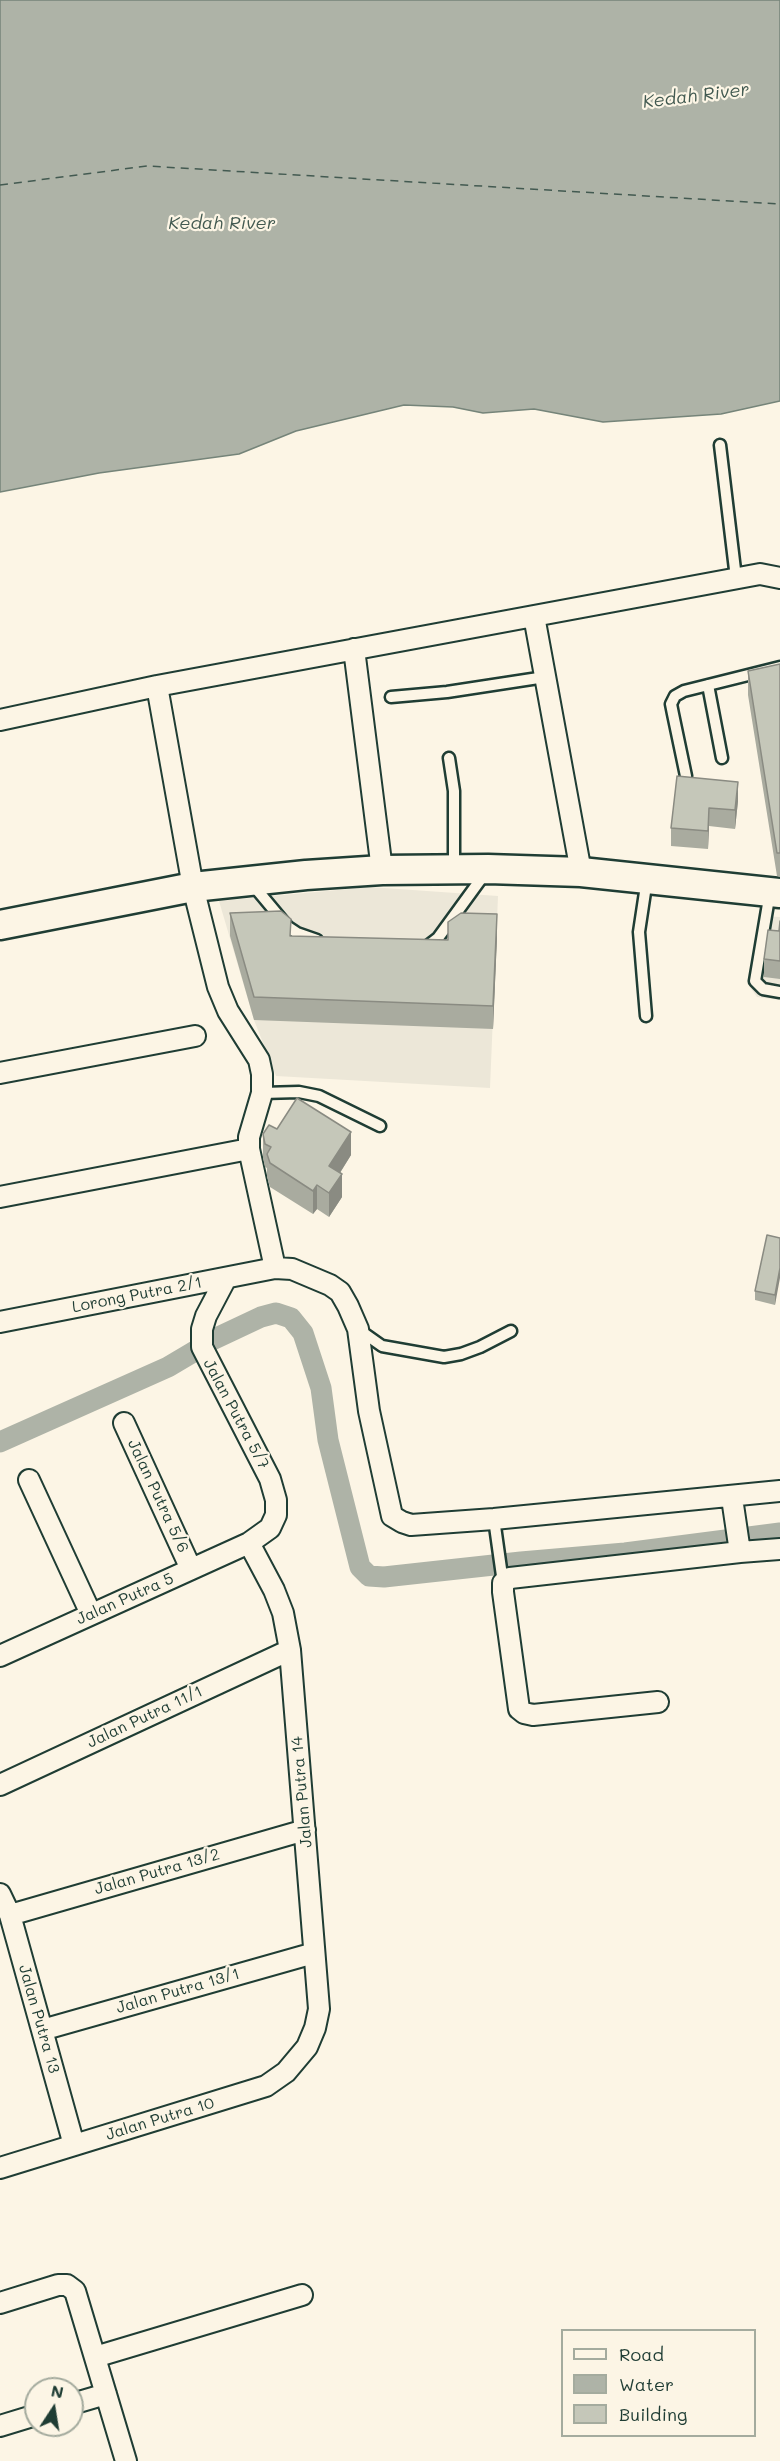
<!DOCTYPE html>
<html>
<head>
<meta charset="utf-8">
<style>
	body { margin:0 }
	#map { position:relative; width:780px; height:2461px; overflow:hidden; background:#fcf5e5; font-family:Mali,sans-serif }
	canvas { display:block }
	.legend { position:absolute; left:561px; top:2329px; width:195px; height:108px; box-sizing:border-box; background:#fcf5e5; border:2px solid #a4ab9e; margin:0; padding:8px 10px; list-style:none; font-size:18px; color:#1f3d34 }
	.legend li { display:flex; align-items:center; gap:12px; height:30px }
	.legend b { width:30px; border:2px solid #a4ab9e }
	.north { position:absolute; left:24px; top:2377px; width:60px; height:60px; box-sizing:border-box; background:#fcf5e5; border:2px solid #a4ab9e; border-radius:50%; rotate:12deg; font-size:16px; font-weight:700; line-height:24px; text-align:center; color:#1f3d34 }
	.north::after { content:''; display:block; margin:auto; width:21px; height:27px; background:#1f3d34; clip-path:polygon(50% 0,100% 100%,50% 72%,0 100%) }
</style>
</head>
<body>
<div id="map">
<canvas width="780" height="2461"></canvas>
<ul class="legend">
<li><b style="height:8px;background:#fcf5e5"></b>Road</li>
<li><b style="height:16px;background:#aeb3a7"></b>Water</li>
<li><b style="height:16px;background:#c5c7b9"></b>Building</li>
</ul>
<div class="north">N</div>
</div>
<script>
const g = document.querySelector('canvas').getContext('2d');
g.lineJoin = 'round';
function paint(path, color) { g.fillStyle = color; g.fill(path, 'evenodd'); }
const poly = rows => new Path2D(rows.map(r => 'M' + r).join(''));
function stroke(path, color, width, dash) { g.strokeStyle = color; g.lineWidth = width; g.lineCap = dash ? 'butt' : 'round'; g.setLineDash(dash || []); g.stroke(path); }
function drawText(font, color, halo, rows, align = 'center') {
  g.font = font + ' Mali,sans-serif'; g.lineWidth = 4.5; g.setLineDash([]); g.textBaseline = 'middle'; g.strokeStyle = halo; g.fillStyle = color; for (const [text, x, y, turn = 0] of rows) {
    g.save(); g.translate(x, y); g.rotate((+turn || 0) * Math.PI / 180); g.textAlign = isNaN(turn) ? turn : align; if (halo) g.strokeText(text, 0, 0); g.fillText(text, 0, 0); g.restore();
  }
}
paint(poly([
	[370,887,498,896,490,1088,276,1076,254,1020,219,901],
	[760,916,780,917,780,1000,757,997,747,983]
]), '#ece7d8');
const water = poly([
	[0,0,780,0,780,401,721,414,603,422,534,409,483,413,453,407,404,405,296,431,239,454,99,473,0,492,0,0]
]);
paint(water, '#aeb3a7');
stroke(water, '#758479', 1.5);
stroke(poly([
	[210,1341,261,1317,276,1313,291,1318,303,1333,321,1388,328,1440,360,1567,369,1576,384,1577,521,1562,625,1553,780,1533],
	[0,1442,168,1367,195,1351]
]), '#aeb3a7', 21);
stroke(poly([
	[0,185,147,166,780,204]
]), '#435a51', 1.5, [8, 6]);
const service = poly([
	[720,445,736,578],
	[708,685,722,758],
	[391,697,447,692,545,677],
	[449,758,454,791,454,869],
	[686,776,673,714,671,704,675,696,684,691,780,667],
	[253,885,288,927,297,933,317,940],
	[770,892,755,981,763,989,780,992],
	[425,948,438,938,486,872],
	[646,1016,639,932,647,879],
	[262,1093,299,1092,319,1096,380,1126],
	[358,1329,382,1346,444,1357,461,1354,480,1347,511,1331],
	[494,1519,503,1583]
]);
const minor = poly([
	[534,616,581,872],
	[354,649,382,870],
	[157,686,193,887,218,987,228,1011,259,1060,262,1074,262,1093,249,1137,249,1149,275,1268],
	[0,720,157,686,760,574,780,578],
	[0,1073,195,1036],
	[0,1197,249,1149],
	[0,1322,275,1268,292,1269,330,1285,340,1292,348,1306,358,1329,369,1411,392,1516,402,1522,411,1525,494,1519,780,1491],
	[124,1423,191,1569],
	[29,1480,91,1614],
	[732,1498,740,1552,780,1549],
	[0,1656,249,1543,270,1528,276,1515,276,1500,270,1479,202,1347,202,1329,206,1316,226,1278],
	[658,1702,533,1715,524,1713,519,1709,503,1592,503,1583,510,1578,740,1552],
	[0,1785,290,1650],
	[0,1894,10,1915,74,2145],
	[10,1915,305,1830],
	[42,2030,314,1953],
	[0,2168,266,2086,286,2072,307,2047,315,2028,319,2009,290,1650,283,1613,274,1590,249,1543],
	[0,2303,58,2285,67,2285,75,2291,126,2461],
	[95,2357,302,2295],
	[72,2404,106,2394],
	[0,2426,36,2415]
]);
const secondary = poly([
	[0,925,193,887,306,875,382,870,488,869,581,872,780,893]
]);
stroke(service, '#1f3d34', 15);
stroke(minor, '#1f3d34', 24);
stroke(secondary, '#1f3d34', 33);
stroke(service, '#fcf5e5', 10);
stroke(minor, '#fcf5e5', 20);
stroke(secondary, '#fcf5e5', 28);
paint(poly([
	[780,664,780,877,777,876,748,695,748,671],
	[677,776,738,801,735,829,709,826,708,849,671,846,671,828],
	[230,913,291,936,448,940,497,937,493,1029,254,1020,230,936],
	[780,921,780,979,764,977,764,959,779,931],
	[263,1134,351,1155,340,1173,342,1197,329,1217,317,1209,313,1214,270,1187,267,1177,267,1168,265,1167,263,1158],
	[780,1238,775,1305,755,1300,755,1291]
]), '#a9ab9f');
paint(poly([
	[738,782,738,801,735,829,735,810],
	[709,808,709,826,708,849,708,831],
	[497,914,497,937,493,1029,493,1006],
	[351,1132,351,1155,329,1190,329,1166],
	[342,1174,342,1197,329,1217,329,1193],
	[317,1185,317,1209,313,1214,313,1191],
	[780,1268,780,1278,775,1305,775,1295]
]), '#8a8b82');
const building = poly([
	[780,664,780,853,777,853,748,671,780,664],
	[677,776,738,782,735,810,709,808,708,831,671,828,677,776],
	[281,911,291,919,290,936,448,940,448,922,461,913,497,914,493,1006,254,997,230,913,281,911],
	[780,921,780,961,764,959,768,930,779,931,780,921],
	[297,1098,351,1132,329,1166,342,1174,329,1193,317,1185,313,1191,270,1163,267,1154,271,1147,265,1144,263,1134,269,1125,277,1129,297,1098],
	[767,1235,780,1238,780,1268,775,1295,755,1291,767,1235]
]);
paint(building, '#c5c7b9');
stroke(building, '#8a8b82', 1.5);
drawText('16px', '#1f3d34', '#fcf5e5', [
	["Lorong Putra 2/1",137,1295,-11],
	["Jalan Putra 5/7",236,1414,62],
	["Jalan Putra 5/6",158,1496,65],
	["Jalan Putra 5",125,1599,-24],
	["Jalan Putra 11/1",145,1717,-25],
	["Jalan Putra 14",302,1792,-95],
	["Jalan Putra 13/2",157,1872,-16],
	["Jalan Putra 13/1",178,1991,-16],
	["Jalan Putra 13",39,2019,74],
	["Jalan Putra 10",160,2119,-17]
]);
drawText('italic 18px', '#435a51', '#fcf5e5', [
	["Kedah River",696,96,-7],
	["Kedah River",222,223]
]);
</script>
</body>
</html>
